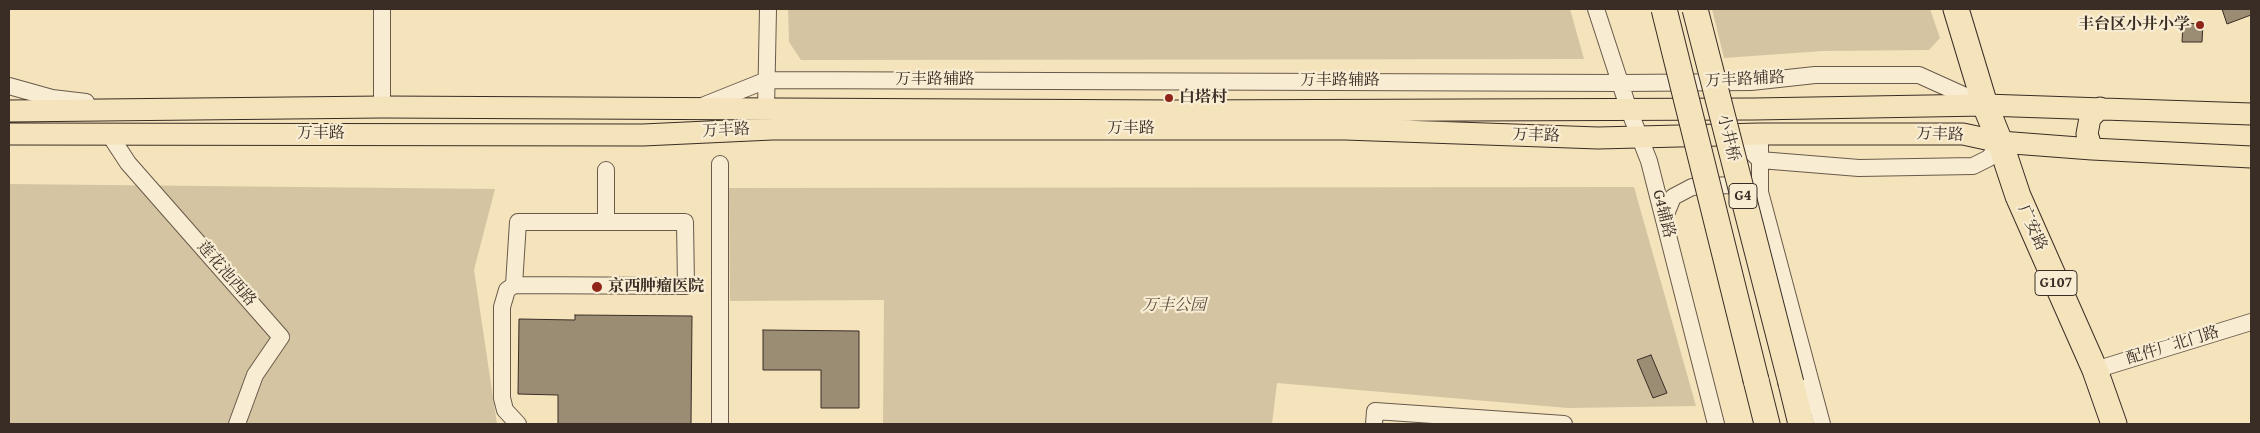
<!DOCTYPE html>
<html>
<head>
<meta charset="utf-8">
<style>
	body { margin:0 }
	#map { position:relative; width:2260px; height:433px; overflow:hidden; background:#f5e3bc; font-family:"Gentium Book Plus",serif }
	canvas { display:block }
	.frame { position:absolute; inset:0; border:10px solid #3a2d25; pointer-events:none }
</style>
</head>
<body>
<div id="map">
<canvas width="2260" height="433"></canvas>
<div class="frame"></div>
</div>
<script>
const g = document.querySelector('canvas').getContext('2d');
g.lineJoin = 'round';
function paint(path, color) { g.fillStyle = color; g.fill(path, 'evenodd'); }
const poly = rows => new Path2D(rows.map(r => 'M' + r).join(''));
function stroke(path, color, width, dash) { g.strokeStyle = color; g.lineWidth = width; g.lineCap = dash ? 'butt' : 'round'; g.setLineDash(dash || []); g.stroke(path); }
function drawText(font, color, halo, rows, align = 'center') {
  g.font = font + ' "Gentium Book Plus","Noto Serif SC",serif'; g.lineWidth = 4.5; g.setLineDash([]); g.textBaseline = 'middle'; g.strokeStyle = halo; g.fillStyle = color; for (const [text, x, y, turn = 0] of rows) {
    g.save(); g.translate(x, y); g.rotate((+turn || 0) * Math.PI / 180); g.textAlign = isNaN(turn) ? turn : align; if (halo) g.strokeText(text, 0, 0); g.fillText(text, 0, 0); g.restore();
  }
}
paint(poly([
	[788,9,1570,9,1584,59,801,60,789,42],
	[1712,9,1930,9,1940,38,1929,50,1823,51,1724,58],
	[9,184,495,189,474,270,497,424,9,424],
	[1634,187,1696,406,1568,408,1277,383,1272,424,883,424,884,300,730,301,729,188]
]), '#d5c4a2');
const building = poly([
	[2222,9,2251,9,2251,15,2227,24,2222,9],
	[2183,23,2203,24,2202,42,2182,42,2183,23],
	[575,315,692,316,691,424,558,424,558,395,518,394,519,319,575,320,575,315],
	[763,330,859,331,859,408,821,408,821,370,763,370,763,330],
	[1651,355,1667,393,1653,398,1637,360,1651,355]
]);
paint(building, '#9b8c74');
stroke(building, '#3a2d25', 1);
const minor = poly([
	[382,9,382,107],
	[1596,9,1629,110,1649,161,1716,424],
	[9,86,52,98,86,102],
	[702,106,767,80,1620,83,1751,82,1815,75,1919,75,1981,103],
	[766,110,768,9],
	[109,134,128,163,281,337,255,375,237,424],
	[1760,134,1760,192,1822,424],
	[1733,135,1760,160,1859,168,1973,166,1989,158,2000,142],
	[720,164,720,424],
	[606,170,606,222],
	[1664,219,1673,197,1692,187,1731,185,1748,189],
	[514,285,518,222,685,222,686,286,514,285,507,290,502,307,502,398,505,410,518,424],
	[2095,370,2251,322],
	[1374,424,1375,411,1564,424]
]);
const major = poly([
	[9,111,382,107,1175,111,1754,109,1985,105,2251,114],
	[9,134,643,135,772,129,1345,129,1598,138,1760,134,1963,134,2000,142,2092,149,2251,157],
	[2092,149,2087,134,2090,118,2100,108]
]);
const highway = poly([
	[1956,9,1985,105,2000,142,2018,196,2095,370,2114,424],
	[1756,380,1767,424],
	[1791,383,1801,424]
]);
stroke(minor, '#695a4b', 18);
stroke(major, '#3a2d25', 23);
stroke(highway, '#3a2d25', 27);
stroke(minor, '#f8edd3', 16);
stroke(major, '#f5e3bc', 21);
stroke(highway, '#f5e3bc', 25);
const highwayBridge = poly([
	[1664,9,1756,380],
	[1695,9,1791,383]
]);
stroke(highwayBridge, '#3a2d25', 27, []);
stroke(highwayBridge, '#f5e3bc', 25);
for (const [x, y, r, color] of [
	[2200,25,5,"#8f2418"],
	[1169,98,5,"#8f2418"],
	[597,287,6,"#8f2418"]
]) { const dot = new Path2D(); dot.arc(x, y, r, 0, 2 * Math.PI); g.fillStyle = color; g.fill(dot); stroke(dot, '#f8edd3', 2); }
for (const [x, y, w] of [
	[1743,196,28],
	[2056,283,42]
]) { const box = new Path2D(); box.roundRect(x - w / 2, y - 12.5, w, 25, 4); g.fillStyle = '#f8edd3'; g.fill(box); stroke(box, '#3a2d25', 1); }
drawText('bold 15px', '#3a2d25', null, [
	["G4",1743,196],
	["G107",2056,283]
]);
drawText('bold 16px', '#3a2d25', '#f8edd3', [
	["丰台区小井小学",2190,25,"right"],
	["白塔村",1179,98],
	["京西肿瘤医院",608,287]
], 'left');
drawText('16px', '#3a2d25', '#f8edd3', [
	["万丰路辅路",935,80],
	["万丰路辅路",1745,80,-3],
	["万丰路辅路",1340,81],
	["万丰路",1131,129],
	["万丰路",726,131,-3],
	["万丰路",321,134],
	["万丰路",1940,135,2],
	["万丰路",1536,136,2],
	["小井桥",1728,138,76],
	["G4辅路",1663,214,76],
	["广安路",2032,228,66],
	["莲花池西路",226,274,49],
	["配件厂北门路",2173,346,-17]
]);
drawText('italic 16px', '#594b3e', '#f8edd3', [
	["万丰公园",1174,306]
]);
</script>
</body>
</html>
